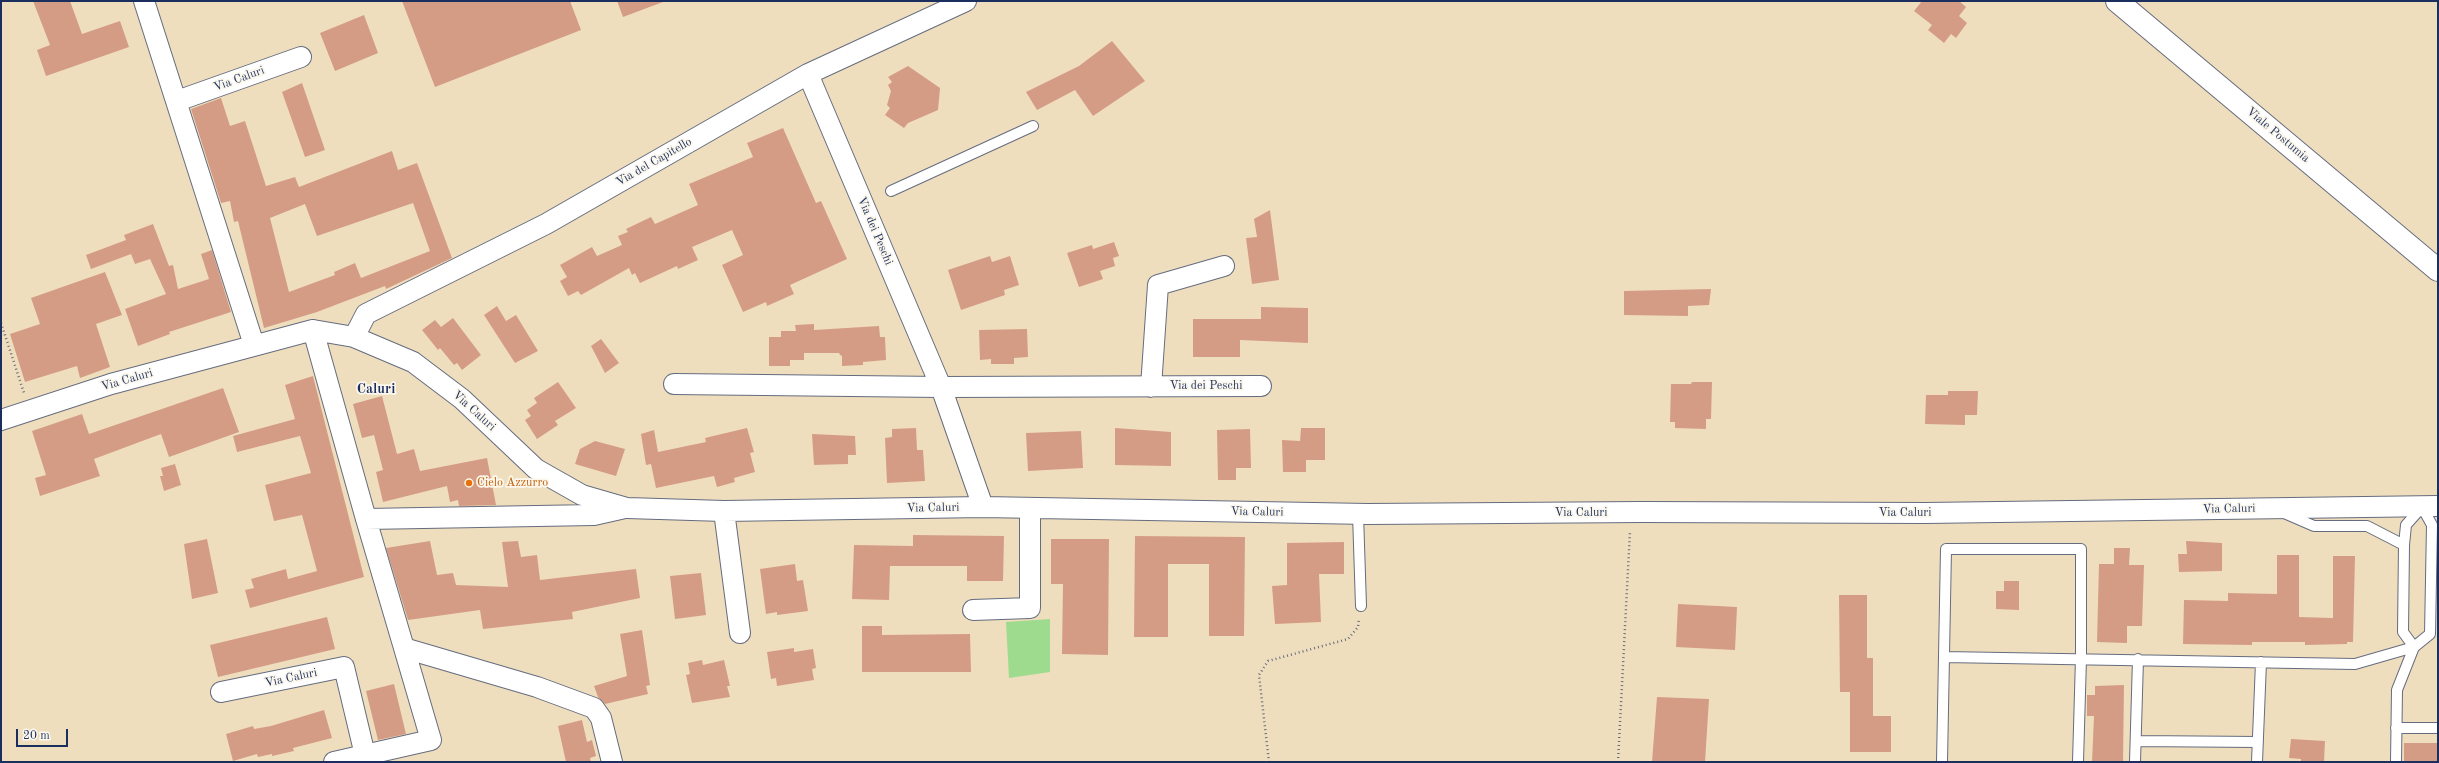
<!DOCTYPE html>
<html>
<head>
<meta charset="utf-8">
<style>
	body { margin:0 }
	#map { position:relative; width:2439px; height:763px; overflow:hidden; background:#efdebd; font-family:"Old Standard TT",serif }
	canvas { display:block }
	.frame { position:absolute; inset:0; border:2px solid #1b2f5e; pointer-events:none }
	.scale { position:absolute; left:16px; top:729px; width:52px; height:18px; box-sizing:border-box; border:2px solid #1b2f5e; border-top:0; padding-left:5px; font-size:12px; line-height:14px; white-space:nowrap; color:#1b2f5e; -webkit-text-stroke:3px #fbf7ec; paint-order:stroke }
</style>
</head>
<body>
<div id="map">
<canvas width="2439" height="763"></canvas>
<div class="frame"></div>
<div class="scale">20 m</div>
</div>
<script>
const g = document.querySelector('canvas').getContext('2d');
g.lineJoin = 'round';
function paint(path, color) { g.fillStyle = color; g.fill(path, 'evenodd'); }
const poly = rows => new Path2D(rows.map(r => 'M' + r).join(''));
function stroke(path, color, width, dash) { g.strokeStyle = color; g.lineWidth = width; g.lineCap = dash ? 'butt' : 'round'; g.setLineDash(dash || []); g.stroke(path); }
function drawText(font, color, halo, rows, align = 'center') {
  g.font = font + ' "Old Standard TT",serif'; g.lineWidth = 3.5; g.setLineDash([]); g.textBaseline = 'middle'; g.strokeStyle = halo; g.fillStyle = color; for (const [text, x, y, turn = 0] of rows) {
    g.save(); g.translate(x, y); g.rotate((+turn || 0) * Math.PI / 180); g.textAlign = isNaN(turn) ? turn : align; if (halo) g.strokeText(text, 0, 0); g.fillText(text, 0, 0); g.restore();
  }
}
paint(poly([
	[1050,619,1050,672,1009,678,1006,622]
]), '#9fdb8e');
paint(poly([
	[33,1,70,1,82,34,120,21,129,47,46,76,37,50,50,45],
	[402,1,570,1,581,30,435,87],
	[617,1,663,1,663,2,623,17],
	[1922,1,1959,1,1966,7,1959,16,1967,23,1956,38,1951,34,1944,43,1928,30,1932,25,1914,11],
	[364,15,378,53,335,71,320,33],
	[1112,41,1145,81,1093,116,1075,90,1037,110,1026,92,1079,66],
	[908,66,940,88,938,110,908,123,904,128,885,115,890,108,887,105,891,91,888,85,892,82,888,77],
	[302,83,325,150,305,157,282,92],
	[221,98,230,126,245,121,266,186,295,177,299,187,392,151,398,170,417,163,452,258,386,289,385,286,317,312,264,328,238,221,234,222,230,201,221,203,191,109],
	[413,203,430,251,361,278,355,263,334,272,335,275,289,292,270,218,305,204,317,236],
	[783,128,816,203,821,201,847,259,790,285,794,294,767,306,766,302,743,312,722,265,743,255,732,230,692,247,698,260,678,269,677,266,640,283,635,273,632,275,629,268,581,295,578,291,568,296,560,281,567,277,560,265,592,247,597,256,622,245,618,236,628,232,626,229,651,217,655,224,698,205,689,184,753,157,747,143],
	[1270,210,1279,280,1252,284,1246,238,1257,237,1254,219],
	[153,224,169,266,173,265,178,289,209,279,201,254,212,250,231,312,169,332,170,334,138,346,125,309,166,294,150,259,135,264,131,254,91,269,86,255,126,240,124,235],
	[1114,242,1119,256,1113,258,1115,266,1100,271,1103,279,1079,287,1067,253,1092,245,1093,249],
	[990,256,992,262,1010,256,1019,285,1004,290,1005,295,961,310,948,270],
	[105,272,122,315,96,324,110,367,80,378,77,366,25,382,10,334,40,324,31,298],
	[1711,289,1709,305,1688,306,1688,316,1624,315,1624,291],
	[497,306,506,321,516,315,538,351,515,363,484,315],
	[1261,307,1308,308,1308,343,1240,340,1240,357,1193,357,1193,319,1261,319],
	[453,318,481,355,462,370,457,363,454,365,440,348,438,350,422,330,435,320,441,327],
	[814,324,814,330,879,326,880,337,885,337,886,360,863,362,863,365,842,366,842,356,840,355,839,353,804,353,804,360,790,360,790,366,769,366,769,337,781,337,781,331,796,331,795,325],
	[1027,329,1028,357,1014,358,1014,364,991,364,991,359,980,360,979,330],
	[601,339,619,363,605,373,591,346],
	[313,376,364,577,250,608,245,590,254,588,251,579,286,569,288,579,317,571,302,515,274,521,265,485,311,473,300,436,237,452,233,436,295,419,285,385],
	[558,382,576,408,555,421,558,425,537,439,525,420,531,416,527,410,537,403,534,398],
	[1692,382,1712,382,1711,419,1706,419,1706,429,1675,428,1675,422,1670,422,1671,384,1691,384],
	[223,388,239,432,169,457,161,434,94,459,100,476,40,496,35,478,46,475,32,431,82,414,89,434],
	[1948,391,1978,391,1977,415,1965,415,1965,425,1925,424,1926,395,1948,395],
	[382,396,397,454,414,449,420,471,487,458,496,505,459,506,458,500,450,502,447,486,383,502,376,472,383,470,374,435,362,438,353,404],
	[747,428,754,452,750,453,755,472,734,478,735,482,717,487,714,476,656,488,651,464,646,465,641,434,654,430,658,452,706,442,705,438],
	[916,428,917,450,923,450,925,481,887,483,885,438,892,437,892,429],
	[1115,428,1171,432,1171,466,1115,465],
	[1301,428,1325,428,1325,460,1306,460,1306,472,1283,472,1282,440,1300,441],
	[1250,429,1251,468,1236,468,1236,480,1218,480,1217,430],
	[1081,431,1083,468,1028,471,1026,433],
	[812,434,855,436,856,455,848,455,848,464,814,465],
	[595,441,625,449,616,476,575,464,580,449],
	[175,464,181,485,164,491,160,476,163,476,161,468],
	[913,535,1004,536,1003,581,967,581,967,566,890,566,889,600,852,599,854,545,913,546],
	[1135,536,1245,537,1244,636,1209,636,1209,564,1168,564,1168,637,1134,637],
	[207,539,218,593,192,599,184,544],
	[1051,539,1109,539,1108,655,1062,654,1063,584,1051,584],
	[430,541,437,575,453,573,456,585,508,587,502,542,518,541,521,557,537,555,540,580,636,569,640,598,572,612,573,619,483,629,480,610,408,620,386,548],
	[2186,541,2222,543,2222,571,2179,572,2178,554,2187,554],
	[1344,542,1344,574,1319,574,1321,622,1275,624,1272,586,1287,585,1287,543],
	[2114,548,2130,548,2129,565,2144,565,2142,626,2127,626,2127,643,2097,642,2099,564,2114,564],
	[2277,555,2299,555,2299,617,2333,618,2333,556,2355,556,2353,642,2347,642,2347,644,2305,645,2305,642,2252,642,2252,645,2183,644,2184,600,2228,601,2228,593,2277,594],
	[795,564,797,581,803,580,808,611,777,615,777,612,766,614,760,569],
	[701,573,706,615,675,619,670,576],
	[2004,581,2019,581,2019,610,1996,609,1996,591,2004,591],
	[1839,595,1867,595,1867,658,1873,658,1873,716,1891,716,1891,752,1850,752,1850,692,1840,692],
	[1678,604,1737,607,1735,650,1676,647],
	[327,617,335,649,218,677,210,645],
	[862,626,882,626,882,635,970,634,971,672,862,672],
	[642,630,650,685,646,686,648,694,605,704,598,697,594,686,627,676,620,634],
	[794,648,794,652,813,649,816,668,812,669,814,680,777,686,776,678,771,679,767,652],
	[702,660,703,665,724,660,730,686,727,686,730,697,692,703,686,675,690,674,688,663],
	[394,684,406,734,378,740,366,691],
	[2124,685,2123,762,2092,762,2094,716,2087,716,2087,695,2095,695,2095,686],
	[1657,697,1709,699,1705,762,1652,762],
	[324,710,332,738,293,748,294,751,272,756,272,754,258,757,257,754,233,761,226,734,253,726,254,729,271,726],
	[582,720,587,742,592,740,596,756,590,758,591,762,566,762,558,726],
	[2291,739,2325,741,2324,762,2301,762,2301,759,2289,758],
	[2404,743,2438,743,2438,762,2404,762]
]), '#d59c85');
const lane = poly([
	[891,191,1033,126],
	[2284,513,2314,526,2367,526,2404,545,2403,632,2414,647,2430,634,2432,525,2422,507,2406,525,2404,545],
	[1358,514,1361,606],
	[1944,657,2355,664,2414,647],
	[2396,728,2438,728],
	[2136,741,2258,742],
	[1942,762,1946,549,2081,549,2081,658,2078,762],
	[2135,762,2138,659],
	[2257,762,2261,662],
	[2396,762,2397,690,2414,647]
]);
const street = poly([
	[144,1,254,345],
	[808,74,941,387,983,507],
	[177,101,301,57],
	[313,330,366,519,594,515,625,508],
	[354,337,366,314,546,224,808,74,966,1],
	[674,384,941,387,1261,386],
	[1151,387,1158,285,1224,266],
	[1,420,111,384,313,330,354,337,413,362,462,399,536,469,582,495,627,508,724,511,983,507,1368,514,1642,512,1925,513,2438,506],
	[724,511,740,633],
	[366,519,404,648,537,687,594,708,601,718,612,762],
	[973,610,1030,608,1030,508],
	[221,692,344,667,365,755],
	[334,762,431,740,404,648]
]);
const secondary = poly([
	[2117,1,2438,270]
]);
stroke(lane, '#656c7f', 12);
stroke(street, '#656c7f', 22);
stroke(secondary, '#656c7f', 24);
stroke(poly([
	[1,323,24,393],
	[1269,762,1259,675,1268,661,1348,639,1358,627,1359,618],
	[1618,762,1630,531]
]), '#656c7f', 2.5, [1, 3]);
stroke(lane, '#fff', 10);
stroke(street, '#fff', 20);
stroke(secondary, '#fff', 22);
for (const [x, y, r, color] of [
	[469,483,4,"#e8710a"]
]) { const dot = new Path2D(); dot.arc(x, y, r, 0, 2 * Math.PI); g.fillStyle = color; g.fill(dot); stroke(dot, '#fbf7ec', 1.5); }
drawText('12px', '#1b2f5e', '#fbf7ec', [
	["Via Caluri",239,79,-20],
	["Viale Postumia",2278,135,40],
	["Via del Capitello",654,162,-30],
	["Via dei Peschi",875,231,67],
	["Via Caluri",127,380,-16],
	["Via dei Peschi",1206,386],
	["Via Caluri",474,411,42],
	["Via Caluri",933,508,-1],
	["Via Caluri",2229,509,-1],
	["Via Caluri",1257,512,1],
	["Via Caluri",1581,513],
	["Via Caluri",1905,513],
	["Via Caluri",291,678,-12]
]);
drawText('12px', '#c56008', '#fbf7ec', [
	["Cielo Azzurro",477,483]
], 'left');
drawText('bold 14px', '#1b2f5e', '#fbf7ec', [
	["Caluri",376,389]
]);
</script>
</body>
</html>
